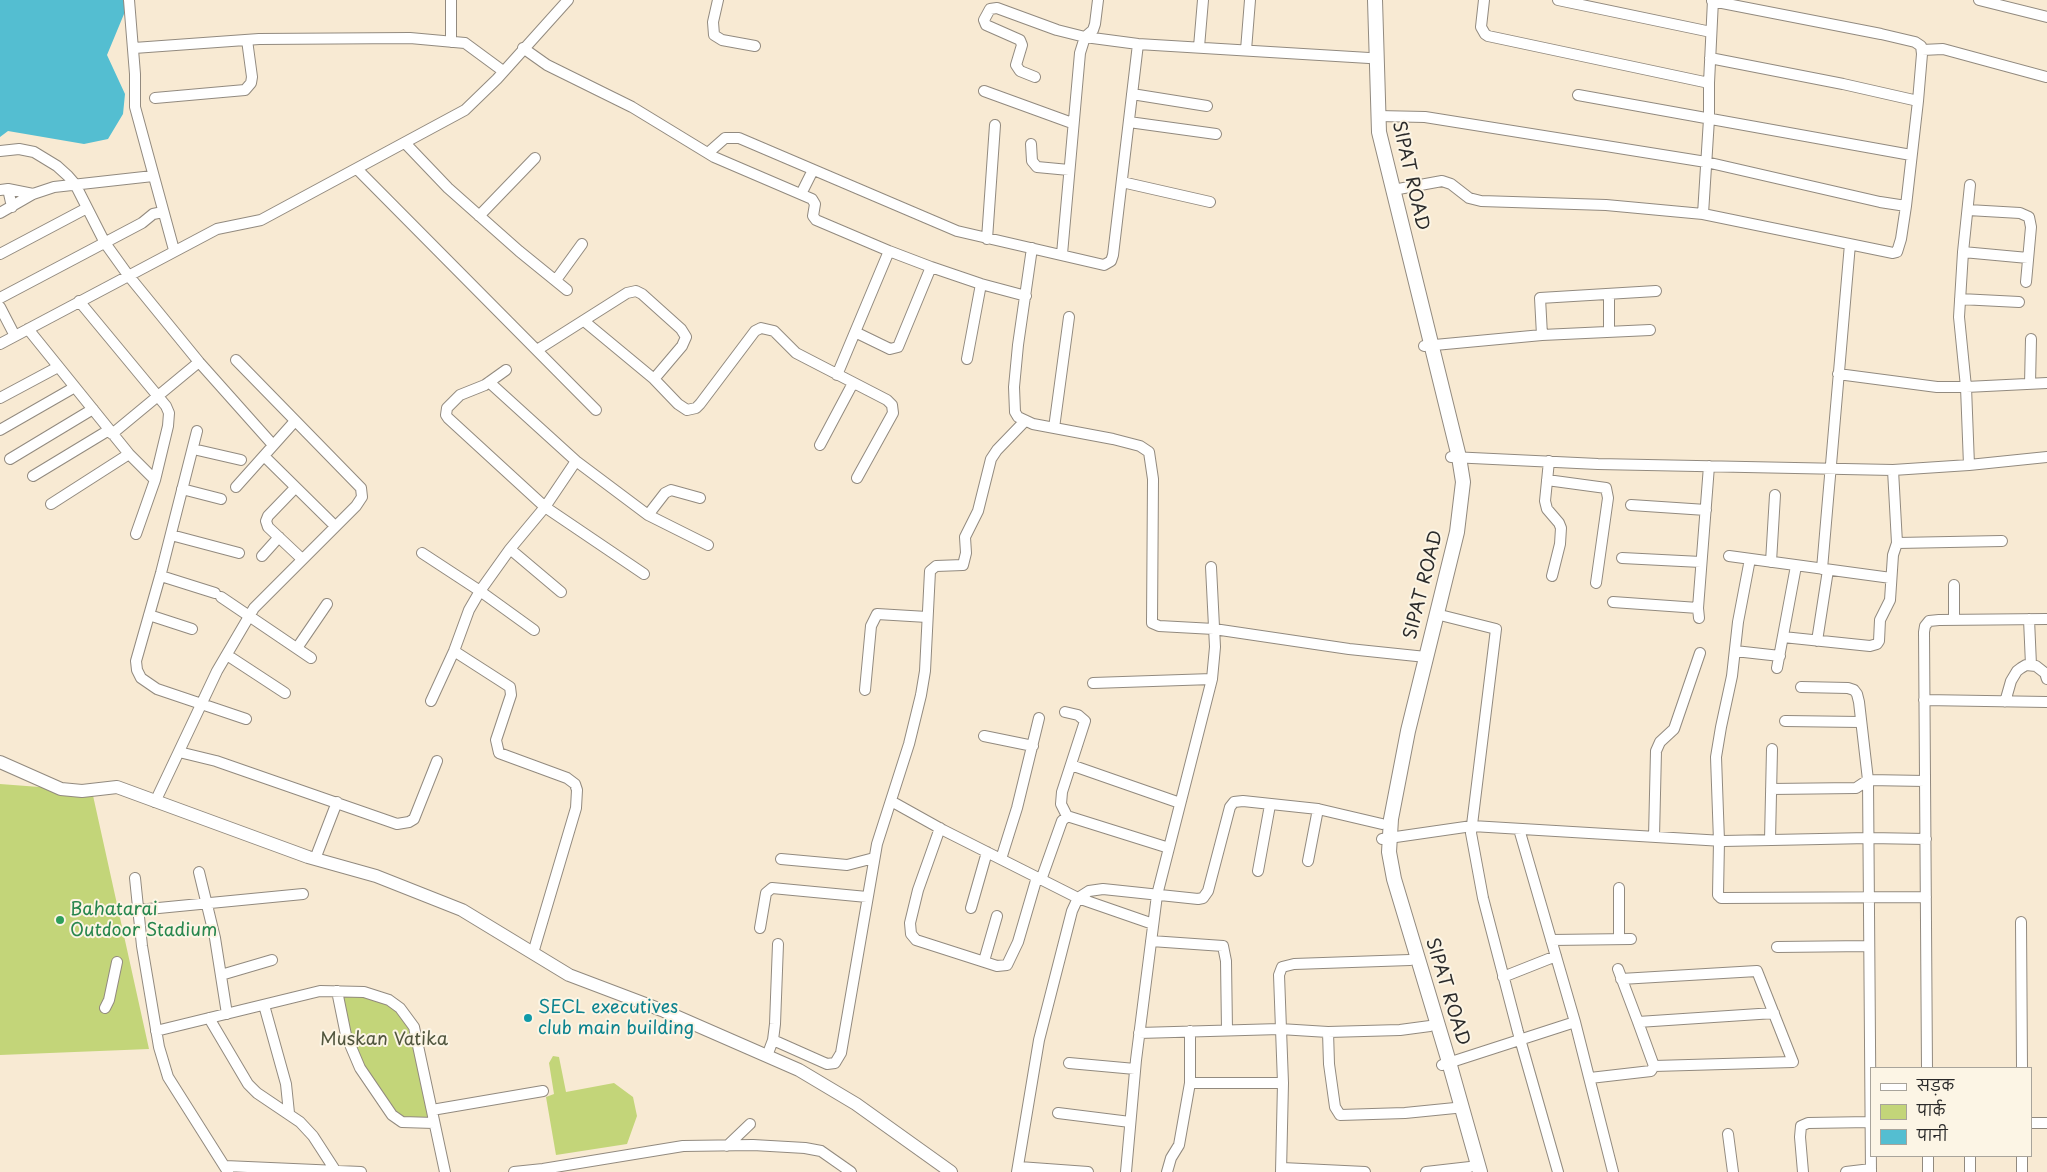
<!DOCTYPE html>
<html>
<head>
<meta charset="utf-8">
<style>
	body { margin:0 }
	#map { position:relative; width:2047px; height:1172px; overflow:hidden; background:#f8ead3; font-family:"Playpen Sans","Playpen Sans Deva",sans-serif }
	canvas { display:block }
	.legend { position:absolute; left:1870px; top:1067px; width:162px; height:90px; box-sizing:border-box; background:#fcf5e5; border:1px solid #a8a49b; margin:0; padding:6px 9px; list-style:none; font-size:15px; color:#2b2b2b }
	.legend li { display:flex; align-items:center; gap:10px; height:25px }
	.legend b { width:25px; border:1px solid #a8a49b }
</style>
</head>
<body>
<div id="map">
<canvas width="2047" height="1172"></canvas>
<ul class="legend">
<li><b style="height:6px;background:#fff"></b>सड़क</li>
<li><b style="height:14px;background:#c3d579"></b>पार्क</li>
<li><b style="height:14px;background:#54bed1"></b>पानी</li>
</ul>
</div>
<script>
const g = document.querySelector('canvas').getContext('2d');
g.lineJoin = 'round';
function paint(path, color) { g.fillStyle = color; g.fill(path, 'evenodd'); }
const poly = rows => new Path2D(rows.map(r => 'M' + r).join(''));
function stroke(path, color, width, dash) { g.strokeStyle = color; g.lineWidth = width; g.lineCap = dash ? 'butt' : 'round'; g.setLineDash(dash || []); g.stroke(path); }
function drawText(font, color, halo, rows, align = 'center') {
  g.font = font + ' "Playpen Sans",sans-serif'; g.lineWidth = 4; g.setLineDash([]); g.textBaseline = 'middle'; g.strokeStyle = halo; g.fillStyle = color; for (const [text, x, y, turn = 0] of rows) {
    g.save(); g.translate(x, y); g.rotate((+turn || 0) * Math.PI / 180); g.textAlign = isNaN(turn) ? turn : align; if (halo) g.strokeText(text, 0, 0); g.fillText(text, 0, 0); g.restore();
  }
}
paint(poly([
	[0,784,92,791,149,1049,0,1055],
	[338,992,389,1000,408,1018,434,1123,402,1122,360,1068],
	[553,1056,559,1057,566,1092,614,1083,633,1097,637,1116,627,1144,556,1155,546,1097,554,1094,549,1063]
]), '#c3d579');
paint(poly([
	[0,0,124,0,124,14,107,55,125,94,123,114,108,139,84,144,8,131,0,137]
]), '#54bed1');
const minor = poly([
	[129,0,135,74,135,107,174,250],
	[718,0,713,22,714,35,722,40,755,46],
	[1484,0,1481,27,1485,34,1488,36,1709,83],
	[1558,0,1711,32],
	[1979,0,2047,17],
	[451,42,451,0],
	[1199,47,1203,0],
	[134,48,259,39,410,38,465,43,503,71],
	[523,48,547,65,632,107,714,157,812,199,815,204,813,216,816,220,889,251,931,267,981,284,1026,296],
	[1246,50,1250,0],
	[1922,50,1943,49,2046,77],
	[1710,58,1843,84,1918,101],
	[1035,77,1020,71,1016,65,1022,45,1020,40,986,25,984,20,990,9,997,8,1057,30,1085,37,1138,44,1369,58],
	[984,91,1072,123],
	[1132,94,1207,106],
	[1578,95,1911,155],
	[155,98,245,90,251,83,252,77,247,40],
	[1378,116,1425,117,1706,162,1880,202,1906,206],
	[1129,122,1216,134],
	[405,143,448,188,519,251,567,290],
	[1031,144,1032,161,1037,167,1069,170],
	[0,151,19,149,34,152,57,166,68,176,75,184,105,243,128,275,199,362,273,445],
	[708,153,725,138,739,138,957,231,1104,265,1111,261,1113,255,1138,44],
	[357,169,596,410],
	[1122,182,1210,202],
	[8,189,33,194],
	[0,190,8,189,12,207],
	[1393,190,1442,181,1451,184,1469,198,1481,201,1606,205,1703,214,1893,253,1897,252,1901,239,1906,206,1918,101,1922,54,1921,46,1915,42,1881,34,1712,1],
	[801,194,813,170],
	[1968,210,2020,213,2029,217,2031,227,2026,282],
	[0,213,33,194,54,187,153,176],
	[1703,214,1709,119,1709,83,1713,0],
	[479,216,535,158],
	[987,239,995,125],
	[1032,248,1018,345,1014,387,1015,412,1018,417,1033,424,1113,439,1140,446,1149,452,1153,479,1152,623,1159,626,1214,629,1349,649,1426,657],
	[1963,252,2028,258],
	[0,254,87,208],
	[1062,254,1080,53,1085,37,1093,30,1095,24,1098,0],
	[556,280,582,244],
	[1609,294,1609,332],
	[0,298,142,223,153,214,163,212],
	[1960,299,2019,302],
	[79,301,166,406,169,413,168,426,155,480,136,534],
	[0,307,15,336],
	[584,321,654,379,678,404,687,410,696,408,700,404,755,331,761,328,774,331,796,353,887,400,892,405,893,413,857,478],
	[28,329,129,454,155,480],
	[855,332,890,349,898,347,931,267],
	[1542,335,1540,298,1656,291],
	[0,344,217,229,261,220,465,110,497,79,568,0],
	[1424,346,1542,335,1650,330],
	[537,350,627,293,636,291,642,294,681,329,686,337,682,346,654,379],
	[967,359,981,284],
	[506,370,485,385,460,395,447,408,446,415,448,418,545,507,644,574],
	[1838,374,1937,387,1966,387,2047,383],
	[837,375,889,251],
	[489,382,576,461,648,515,708,545],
	[2030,384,2031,339],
	[0,398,58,367],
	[1054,428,1069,317],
	[0,430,75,387],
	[197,431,161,573,136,661,137,670,141,678,157,689,246,719],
	[112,434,199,362],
	[820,445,853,383],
	[193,449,241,460],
	[264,456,335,526],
	[1451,457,1598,464,1893,470,1969,465,2047,457],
	[10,459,93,409],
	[1549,461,1545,501,1547,509,1559,523,1561,528,1560,544,1552,576],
	[1969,465,1966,387,1959,317,1963,252,1970,185],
	[1893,470,1897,543,2002,541],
	[33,476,109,430],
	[1547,480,1606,488,1608,498,1596,583],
	[236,487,295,421],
	[295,488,268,516,266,521,268,527,302,559],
	[182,489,221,499],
	[51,504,129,454],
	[1631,505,1706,510],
	[648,515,665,493,671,490,700,498],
	[171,535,239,553],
	[510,549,561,592],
	[422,553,480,591,534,630],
	[262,556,279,537],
	[1729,556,1891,578],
	[1622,558,1701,562],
	[1750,559,1738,622,1732,676,1721,727,1716,757,1719,841,1718,895,1721,898,1926,897],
	[1771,562,1775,495],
	[1822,569,1850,244],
	[161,576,215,593],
	[221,597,311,658],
	[1613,602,1698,608],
	[1436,614,1496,629,1471,833,1483,898,1518,1032,1558,1172],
	[149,615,192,629],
	[1699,618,1698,608,1709,466],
	[1954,619,1954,585],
	[2029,619,2031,665],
	[1783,637,1870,646,1877,644,1879,641,1880,620,1890,600,1893,555,1897,543],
	[1817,641,1828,570],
	[297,648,327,604],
	[454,651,510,687,511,695,496,740,499,753,567,778,575,784,577,790,576,808,533,953],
	[1735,651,1780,656],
	[227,655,285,693],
	[1777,668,1796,566],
	[1093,683,1212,679],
	[1801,687,1848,688,1854,690,1857,694,1859,702,1868,780,1871,1172],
	[865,690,871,626,877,614,927,617],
	[1924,700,2047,702],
	[431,701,454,651,469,610,480,591,510,549,545,507,576,461],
	[2005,702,2011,681,2017,671,2021,668,2026,665,2036,666,2045,673,2047,679],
	[1065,712,1078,715,1085,721,1062,792,1061,804,1067,816],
	[1785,721,1860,722],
	[984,736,1033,746],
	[179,752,216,761,397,824,409,822,414,819,437,761],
	[1071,765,1180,803],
	[1771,789,1856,788,1868,780,1925,781],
	[891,801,943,830,1078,898,1153,924],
	[155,802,217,671,254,608,356,506,362,497,361,488,236,360],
	[940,828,918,890,910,923,911,934,916,940,997,966,1007,965,1018,942,1037,877],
	[1519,829,1575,1022,1613,1172],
	[1654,837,1656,751,1660,742,1674,729,1700,653],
	[1382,839,1472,826,1723,841,1869,838,1926,839],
	[1770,840,1772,749],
	[315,859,337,802],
	[781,859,847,865,874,858],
	[1001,859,1017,808,1039,718],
	[1308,861,1318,809],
	[1258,871,1270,805],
	[199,872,215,938,227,1014],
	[135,878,142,946,159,1047,168,1077,228,1172],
	[1041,880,1062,821,1067,816,1169,848],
	[1619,888,1619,939],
	[971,908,987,852],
	[138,910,303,894],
	[2021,922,2022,1068],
	[760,928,766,893,772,888,867,897],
	[1551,940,1631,939],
	[1151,941,1223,946,1226,961,1227,1030],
	[1777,947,1869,946],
	[984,961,997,916],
	[1618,969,1638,1022,1654,1066,1793,1062,1757,971,1621,979],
	[221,975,272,960],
	[1503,977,1556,956],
	[337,991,346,1035,360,1068,392,1115,402,1122,434,1123],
	[264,1005,286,1084,289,1113],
	[105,1008,109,1000,117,962],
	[209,1018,248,1084,257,1093,300,1122,313,1136,335,1170],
	[1638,1022,1774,1013],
	[156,1031,320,991,364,992,389,1000,400,1008,414,1027,445,1172],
	[1328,1032,1329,1064,1335,1107,1340,1115,1405,1113,1455,1108],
	[1139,1033,1280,1029,1328,1032,1400,1030,1430,1026],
	[773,1040,827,1064,835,1063,841,1053,877,844,909,744,921,695,925,671,930,571,936,566,963,565,966,553,965,537,978,511,991,459,997,450,1024,422],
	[767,1056,773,1040,775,1024,778,944],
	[1069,1063,1135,1069],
	[1442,1065,1575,1022],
	[1927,1068,1924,632,1925,626,1929,621,1939,620,2047,619],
	[1590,1078,1651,1071,1654,1066],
	[1190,1083,1283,1083],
	[432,1110,543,1091],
	[1058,1113,1130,1122],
	[2031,1123,2047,1123],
	[1728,1134,1733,1172],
	[727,1146,750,1124],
	[1928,1156,1928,1172],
	[1970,1156,1970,1172],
	[225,1166,361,1172],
	[1019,1167,1088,1172],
	[1282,1168,1365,1172],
	[514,1172,543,1169,683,1146,753,1145,805,1148,821,1151,851,1172],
	[1017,1172,1039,1040,1072,911,1078,898,1089,891,1103,889,1198,899,1203,898,1208,891,1230,807,1234,802,1243,801,1318,809,1382,824],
	[1126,1172,1136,1060,1157,895,1212,679,1215,647,1211,567],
	[1167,1172,1171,1158,1179,1145,1190,1083,1190,1031],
	[1281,1172,1283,1083,1279,975,1282,967,1294,964,1410,960],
	[1426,1172,1470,1167],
	[1803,1172,1800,1137,1801,1126,1808,1123,1871,1122],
	[1846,1172,1871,1169],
	[2022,1172,2022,1156]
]);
const major = poly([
	[0,762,61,789,82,791,117,787,308,857,376,876,462,910,569,975,664,1011,799,1070,856,1104,951,1172]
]);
const highway = poly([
	[1375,0,1379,132,1459,457,1463,482,1457,532,1408,731,1391,819,1389,852,1394,879,1449,1062,1480,1172]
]);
stroke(minor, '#928a7f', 12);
stroke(major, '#928a7f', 14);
stroke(highway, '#928a7f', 16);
stroke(minor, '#fff', 10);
stroke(major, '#fff', 12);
stroke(highway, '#fff', 14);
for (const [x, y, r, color] of [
	[60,920,5,"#2e9e5b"],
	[528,1018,5,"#0f9aa8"]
]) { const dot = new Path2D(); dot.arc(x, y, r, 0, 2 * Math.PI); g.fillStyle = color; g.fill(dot); stroke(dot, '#fcf5e5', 2); }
drawText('18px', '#2b2b2b', '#fcf5e5', [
	["SIPAT ROAD",1410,176,77],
	["SIPAT ROAD",1424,585,-76],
	["SIPAT ROAD",1447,992,73]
]);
drawText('18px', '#27864d', '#fcf5e5', [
	["Bahatarai",70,910],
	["Outdoor Stadium",70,931]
], 'left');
drawText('18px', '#0d838f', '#fcf5e5', [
	["SECL executives",538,1008],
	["club main building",538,1029]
], 'left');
drawText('18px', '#51563e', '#fcf5e5', [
	["Muskan Vatika",384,1040]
]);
</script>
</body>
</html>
